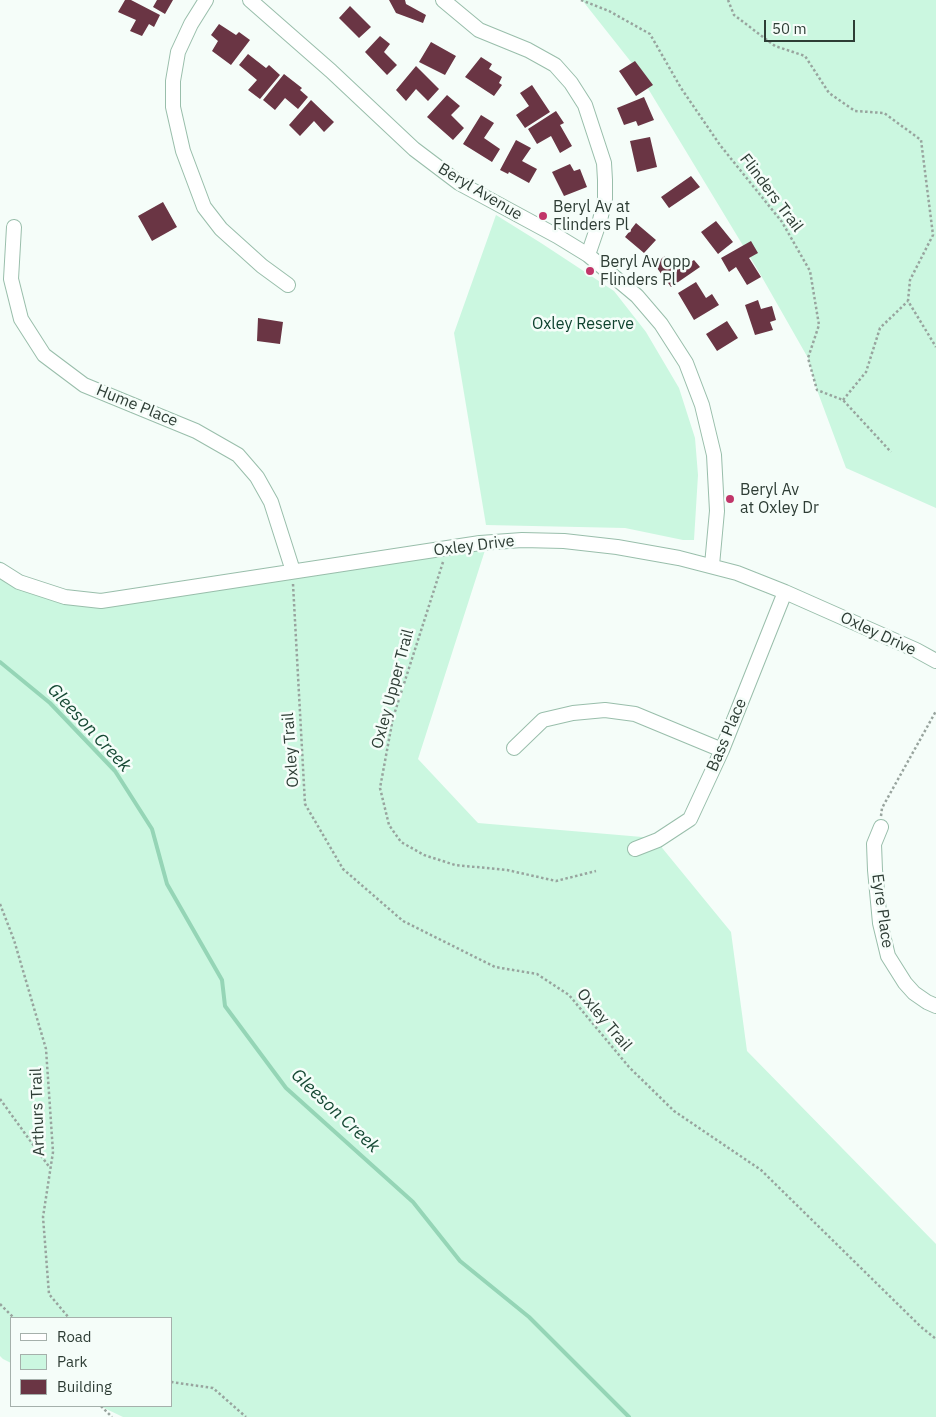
<!DOCTYPE html>
<html>
<head>
<meta charset="utf-8">
<style>
	body { margin:0 }
	#map { position:relative; width:936px; height:1417px; overflow:hidden; background:#f5fdf9; font-family:"IBM Plex Sans",sans-serif }
	canvas { display:block }
	.legend { position:absolute; left:10px; top:1317px; width:162px; height:90px; box-sizing:border-box; background:#f5fdf9; border:1px solid #a5b0ab; margin:0; padding:6px 9px; list-style:none; font-size:15px; color:#2e3d35 }
	.legend li { display:flex; align-items:center; gap:10px; height:25px }
	.legend b { width:25px; border:1px solid #a5b0ab }
	.scale { position:absolute; left:764px; top:20px; width:91px; height:22px; box-sizing:border-box; border:2px solid #2e3d35; border-top:0; padding-left:6px; font-size:15px; line-height:18px; white-space:nowrap; color:#2e3d35; -webkit-text-stroke:4px #f5fdf9; paint-order:stroke }
</style>
</head>
<body>
<div id="map">
<canvas width="936" height="1417"></canvas>
<ul class="legend">
<li><b style="height:6px;background:#fff"></b>Road</li>
<li><b style="height:14px;background:#cbf7e0"></b>Park</li>
<li><b style="height:14px;background:#6a3544"></b>Building</li>
</ul>
<div class="scale">50 m</div>
</div>
<script>
const g = document.querySelector('canvas').getContext('2d');
g.lineJoin = 'round';
function paint(path, color) { g.fillStyle = color; g.fill(path, 'evenodd'); }
const poly = rows => new Path2D(rows.map(r => 'M' + r).join(''));
function stroke(path, color, width, dash) { g.strokeStyle = color; g.lineWidth = width; g.lineCap = dash ? 'butt' : 'round'; g.setLineDash(dash || []); g.stroke(path); }
function drawText(font, color, halo, rows, align = 'center') {
  g.font = font + ' "IBM Plex Sans",sans-serif'; g.lineWidth = 5; g.setLineDash([]); g.textBaseline = 'middle'; g.strokeStyle = halo; g.fillStyle = color; for (const [text, x, y, turn = 0] of rows) {
    g.save(); g.translate(x, y); g.rotate((+turn || 0) * Math.PI / 180); g.textAlign = isNaN(turn) ? turn : align; if (halo) g.strokeText(text, 0, 0); g.fillText(text, 0, 0); g.restore();
  }
}
paint(poly([
	[582,0,936,0,936,508,846,468,817,390,808,358,759,272,635,67],
	[496,215,541,243,614,291,646,332,679,388,695,438,698,475,694,540,683,540,625,528,486,525,454,333],
	[487,544,418,759,478,823,654,838,731,932,747,1051,936,1244,936,1417,123,1417,100,1406,171,1406,171,1318,11,1318,11,1363,3,1359,0,1356,0,561,28,581,94,602]
]), '#cbf7e0');
stroke(poly([
	[0,662,50,703,115,771,152,829,167,884,222,980,225,1006,286,1088,413,1202,460,1261,529,1317,629,1417]
]), '#95d5b6', 4);
paint(poly([
	[125,0,131,0,160,15,154,27,149,24,142,36,130,31,136,20,118,12],
	[157,0,173,0,165,14,153,7],
	[389,0,405,0,406,4,426,15,423,23,396,13],
	[350,6,371,27,359,38,339,18],
	[219,24,236,35,239,32,250,40,231,65,212,51,218,41,211,35],
	[380,36,390,44,384,52,397,65,387,75,365,52],
	[431,42,456,56,445,75,419,62],
	[248,54,266,68,269,65,280,75,260,99,248,90,257,80,239,65],
	[481,57,492,64,489,69,502,77,499,83,502,85,494,96,465,77],
	[635,61,653,85,636,96,619,71],
	[416,66,439,89,428,101,416,89,406,101,396,90],
	[284,74,302,88,300,90,308,97,298,109,285,98,275,110,263,100],
	[532,85,550,112,525,128,516,115,529,106,520,93],
	[447,95,460,106,451,115,464,128,453,140,427,117],
	[644,97,654,120,638,126,636,121,624,125,617,108],
	[311,100,334,122,324,132,314,121,300,136,289,125],
	[556,111,564,123,560,125,572,146,560,153,551,136,537,144,528,129],
	[481,115,494,123,484,138,500,149,492,162,463,144],
	[650,137,657,167,637,172,630,141],
	[516,140,531,148,522,161,537,169,529,183,509,172,508,174,500,170],
	[570,164,574,171,580,169,587,187,564,196,552,172],
	[691,176,700,187,669,208,661,197],
	[163,202,177,227,152,241,138,216],
	[716,221,733,242,718,254,701,232],
	[636,223,656,240,644,253,625,237],
	[751,241,758,253,749,258,761,277,747,285,736,267,729,272,721,258],
	[665,256,672,267,687,257,691,262,694,260,700,267,671,287,654,264],
	[696,282,706,298,712,294,719,305,694,320,678,293],
	[758,300,761,309,772,306,776,320,770,322,773,330,755,335,745,305],
	[258,318,283,322,280,344,257,341],
	[727,321,738,338,717,351,706,334]
]), '#6a3544');
const street = poly([
	[206,0,191,24,178,52,173,81,173,107,183,151,204,207,221,229,262,266,288,285],
	[250,0,331,71,414,149,459,183,557,236,588,255,637,296,661,324,686,363,702,405,714,455,717,511,712,565],
	[443,0,479,30,528,50,555,65,571,83,585,105,604,163,605,180,605,199,600,220,588,255],
	[14,227,11,279,21,319,44,355,84,385,196,431,238,455,257,477,271,502,293,571],
	[0,570,19,582,65,597,101,601,480,543,522,540,564,541,617,547,679,558,737,573,785,592,916,650,936,661],
	[514,748,543,720,573,713,605,710,635,714,722,750],
	[881,827,874,844,875,870,880,923,888,956,905,983,914,993,927,1002,936,1006],
	[635,849,658,840,690,819,722,750,785,592]
]);
stroke(street, '#99beab', 16);
stroke(poly([
	[581,0,609,11,650,34,681,88,720,145,782,222,810,271,819,325,808,358,817,390,843,400,891,452],
	[728,0,734,15,775,46,805,56,829,93,855,111,884,113,921,140,933,235,910,280,908,301,936,347],
	[843,400,866,372,880,328,908,301],
	[443,562,393,718,380,788,389,825,401,842,424,855,455,865,507,870,556,881,596,871],
	[293,584,305,804,343,869,403,921,495,967,537,974,569,995,629,1067,674,1111,761,1170,921,1327,936,1339],
	[881,816,882,808,936,711],
	[0,904,14,940,46,1049,53,1152,43,1217,49,1294,69,1318],
	[0,1099,50,1168],
	[0,1304,14,1318],
	[171,1382,213,1388,246,1417],
	[101,1406,112,1417]
]), '#98a49e', 2.5, [2.5, 2.5]);
stroke(street, '#fff', 14);
for (const [x, y, r, color] of [
	[543,216,5,"#c13569"],
	[590,271,5,"#c13569"],
	[730,499,5,"#c13569"]
]) { const dot = new Path2D(); dot.arc(x, y, r, 0, 2 * Math.PI); g.fillStyle = color; g.fill(dot); stroke(dot, '#f5fdf9', 2); }
drawText('16px', '#2e3d35', '#f5fdf9', [
	["Beryl Avenue",480,192,31],
	["Flinders Trail",771,193,53],
	["Hume Place",137,406,22],
	["Oxley Drive",474,546,-7],
	["Oxley Drive",878,634,25],
	["Oxley Upper Trail",393,689,-75],
	["Bass Place",727,735,-67],
	["Oxley Trail",291,750,-94],
	["Eyre Place",882,911,82],
	["Oxley Trail",604,1020,50],
	["Arthurs Trail",38,1112,-92]
]);
drawText('16px', '#2e3d35', '#f5fdf9', [
	["Beryl Av at",553,207],
	["Flinders Pl",553,225],
	["Beryl Av opp",600,262],
	["Flinders Pl",600,280],
	["Beryl Av",740,490],
	["at Oxley Dr",740,508]
], 'left');
drawText('16px', '#0f432f', '#f5fdf9', [
	["Oxley Reserve",583,324]
]);
drawText('italic 18px', '#164934', '#f5fdf9', [
	["Gleeson Creek",89,728,47],
	["Gleeson Creek",335,1111,43]
]);
</script>
</body>
</html>
